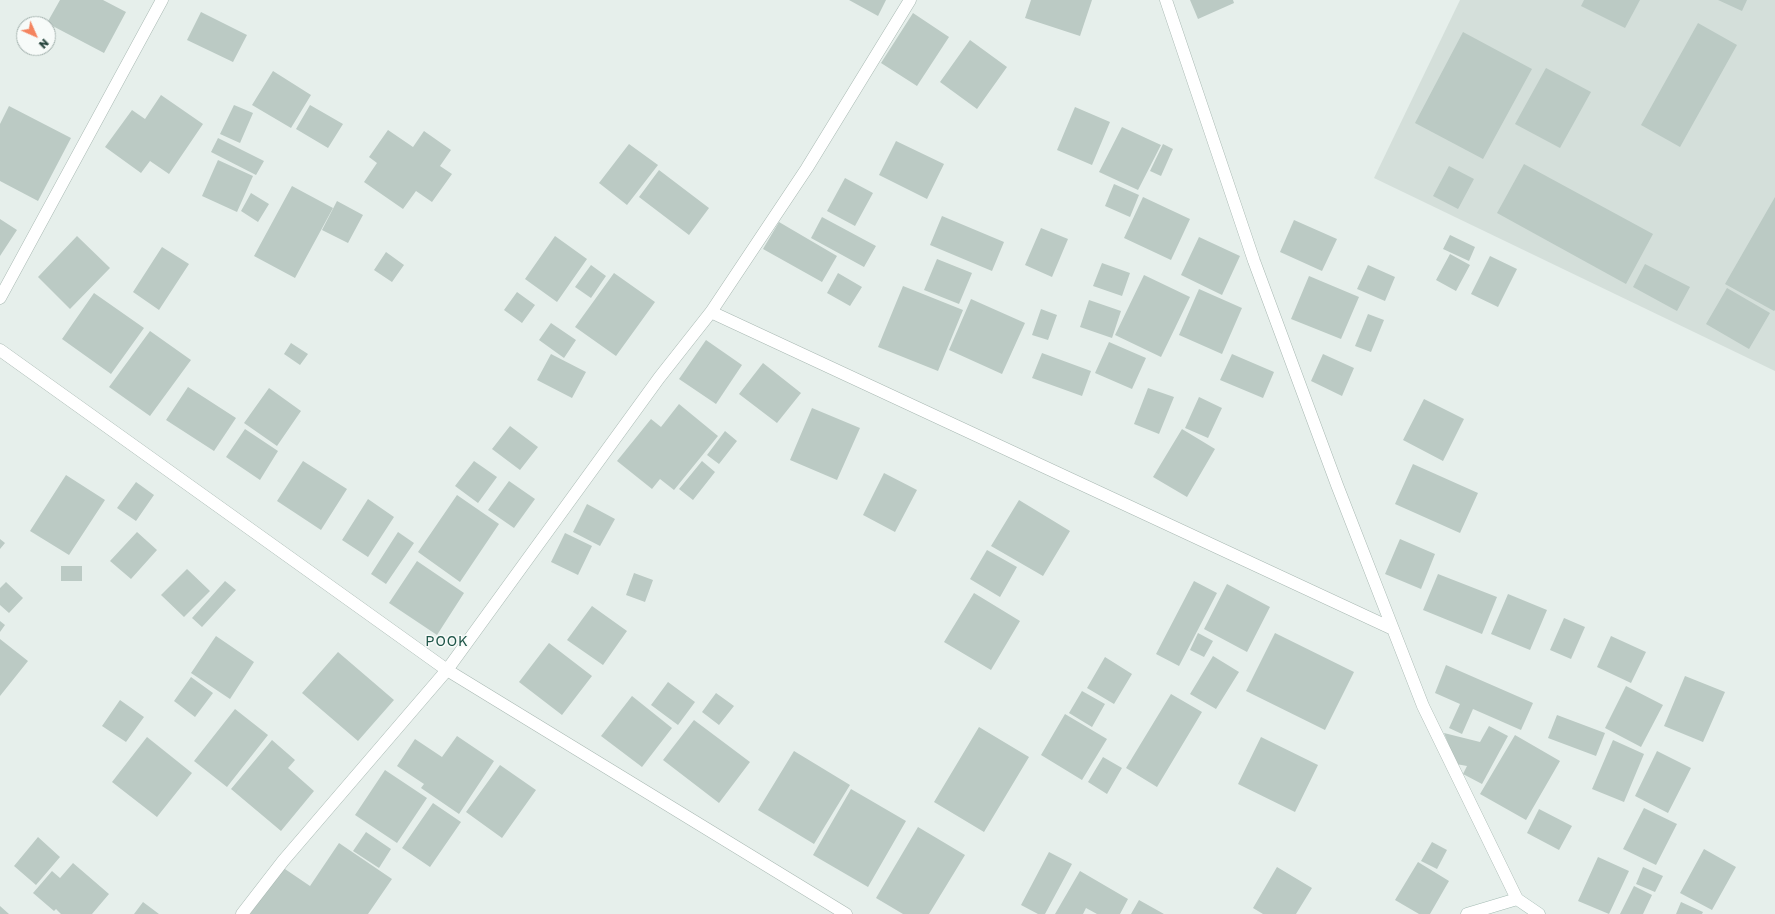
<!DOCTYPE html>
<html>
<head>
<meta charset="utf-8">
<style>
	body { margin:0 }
	#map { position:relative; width:1775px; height:914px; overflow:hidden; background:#e6efeb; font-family:"Golos Text",sans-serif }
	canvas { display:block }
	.north { position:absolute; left:16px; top:16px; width:40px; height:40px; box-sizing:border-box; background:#f7fbf9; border:1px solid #a3b1ad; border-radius:50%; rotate:135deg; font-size:11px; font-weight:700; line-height:16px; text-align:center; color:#24423a }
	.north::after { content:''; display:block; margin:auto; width:14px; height:18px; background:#f4845f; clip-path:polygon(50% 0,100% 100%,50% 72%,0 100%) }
</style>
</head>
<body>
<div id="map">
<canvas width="1775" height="914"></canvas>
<div class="north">N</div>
</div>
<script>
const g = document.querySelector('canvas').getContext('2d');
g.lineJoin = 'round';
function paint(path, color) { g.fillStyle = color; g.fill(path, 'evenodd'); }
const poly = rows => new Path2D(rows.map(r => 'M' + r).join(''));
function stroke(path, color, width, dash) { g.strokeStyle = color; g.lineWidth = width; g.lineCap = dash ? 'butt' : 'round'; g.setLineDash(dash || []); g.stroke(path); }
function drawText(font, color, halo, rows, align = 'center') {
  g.font = font + ' "Golos Text",sans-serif'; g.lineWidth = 3; g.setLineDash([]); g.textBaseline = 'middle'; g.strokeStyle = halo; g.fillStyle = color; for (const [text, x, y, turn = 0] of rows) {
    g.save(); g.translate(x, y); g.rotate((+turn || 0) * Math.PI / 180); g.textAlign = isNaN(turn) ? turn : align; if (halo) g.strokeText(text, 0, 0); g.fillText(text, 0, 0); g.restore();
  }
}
paint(poly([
	[1460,0,1775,0,1775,371,1374,178]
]), '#d4dfda');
paint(poly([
	[60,0,103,0,126,12,104,53,47,23],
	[849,0,886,0,878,16],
	[1031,0,1092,0,1080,36,1025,18],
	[1190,0,1233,0,1234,3,1198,19],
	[1584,0,1640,0,1625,28,1581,6],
	[1718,0,1747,0,1742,11],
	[201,12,247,35,233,62,187,40],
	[913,13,949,37,917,86,881,63],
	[1698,23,1737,45,1680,147,1641,125],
	[1463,32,1532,69,1483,159,1415,123],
	[970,40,1007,67,977,109,940,82],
	[1546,68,1591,92,1560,148,1515,124],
	[273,71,311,95,291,128,252,105],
	[161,95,203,124,169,174,150,161,141,173,105,147,132,110,145,119],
	[234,105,253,113,240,143,220,134],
	[310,105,343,124,328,148,296,129],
	[9,106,71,138,38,201,0,181,0,124],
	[1075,107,1110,122,1092,165,1057,150],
	[1122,127,1161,145,1138,190,1099,172],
	[388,130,413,147,424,131,451,150,440,166,452,174,432,202,416,191,403,209,364,182,377,163,369,157],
	[218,138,264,161,256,175,211,152],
	[896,141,944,164,927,199,879,175],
	[629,144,658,165,627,205,599,183],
	[1163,144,1173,149,1161,176,1150,171],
	[218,160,253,176,237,212,202,196],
	[1524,164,1653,234,1626,284,1497,213],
	[1449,166,1474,179,1458,209,1433,196],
	[659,170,709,208,689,235,639,197],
	[845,178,873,193,855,226,827,211],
	[1114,184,1139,195,1130,217,1105,206],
	[292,186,333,208,295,278,254,256],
	[251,193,269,204,258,222,241,211],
	[1143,197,1190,219,1171,260,1124,238],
	[1775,197,1775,310,1774,311,1725,284],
	[337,201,363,215,348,243,322,230],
	[942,216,1004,242,992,271,930,245],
	[822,217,876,246,864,267,811,238],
	[0,219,17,230,0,256],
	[1294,220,1337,239,1322,271,1280,252],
	[779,222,837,256,822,282,763,249],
	[1041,228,1068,239,1052,277,1025,265],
	[1450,235,1475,247,1469,261,1443,249],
	[77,236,110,268,70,309,38,277],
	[555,236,587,259,557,302,525,279],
	[1199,237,1240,256,1222,295,1181,275],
	[162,247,189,264,159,310,133,292],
	[386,252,404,265,392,282,374,270],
	[1450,254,1470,265,1456,291,1436,280],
	[1490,256,1517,269,1498,307,1471,294],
	[937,259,972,273,959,304,924,290],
	[1102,263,1130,273,1122,296,1093,286],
	[1645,264,1690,287,1677,311,1633,287],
	[591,265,606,276,591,298,575,287],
	[1368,265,1395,277,1385,301,1357,289],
	[614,273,655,302,616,356,575,327],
	[838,273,862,287,850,306,827,293],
	[1144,275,1190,297,1161,357,1115,335],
	[1309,276,1359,297,1341,339,1291,319],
	[903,286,963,310,938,371,878,347],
	[1727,288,1770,313,1749,349,1706,324],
	[1199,289,1242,308,1222,354,1179,335],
	[517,292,535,305,522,323,504,310],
	[94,293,144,328,111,374,62,339],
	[971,299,1025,323,1002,374,949,350],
	[1089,300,1121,311,1112,338,1080,327],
	[1041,309,1057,315,1048,340,1032,335],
	[1368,314,1384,320,1371,352,1355,346],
	[551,323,576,340,564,358,539,340],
	[150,331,191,360,150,416,109,387],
	[706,340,742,365,716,404,679,379],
	[1109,342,1146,358,1132,389,1095,373],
	[291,343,308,354,300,365,284,354],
	[1042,353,1091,371,1082,396,1032,378],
	[551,354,586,372,572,398,537,380],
	[1232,354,1274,372,1263,398,1220,380],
	[1323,354,1354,368,1342,396,1311,381],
	[763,363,801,393,777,423,739,394],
	[188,387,236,418,214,451,166,420],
	[269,388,301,411,277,446,244,423],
	[1148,388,1174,397,1159,434,1134,424],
	[1199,397,1222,408,1208,438,1185,428],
	[1424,399,1464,419,1443,461,1403,440],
	[679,404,718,436,674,490,660,479,652,489,617,461,651,419,661,427],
	[812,408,860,428,837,480,790,460],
	[510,426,538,447,520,470,492,449],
	[245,429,278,451,260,480,226,457],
	[1182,429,1215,449,1187,497,1153,477],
	[725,431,737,441,719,464,707,455],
	[303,461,347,489,321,530,277,501],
	[474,461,497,477,478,503,455,486],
	[702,461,715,472,693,500,679,489],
	[1413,464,1478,493,1460,533,1395,504],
	[884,473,917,490,895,532,863,515],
	[66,475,105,500,69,555,30,531],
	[509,481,535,499,514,528,488,510],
	[136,482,154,495,136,521,117,508],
	[457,495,499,524,460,582,418,552],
	[368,499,394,517,368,557,342,540],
	[1019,500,1070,531,1043,576,991,546],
	[587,504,615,519,600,546,573,532],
	[137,532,157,550,131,579,110,561],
	[398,532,414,543,386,584,371,574],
	[565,533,592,546,578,575,551,562],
	[0,539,5,543,0,549],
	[1400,539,1435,554,1421,589,1385,574],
	[987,550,1017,567,1000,597,970,579],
	[417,561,464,593,437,635,389,603],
	[61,566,82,566,82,581,61,581],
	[187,569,210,591,184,617,161,595],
	[634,573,653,580,645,602,626,595],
	[1438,574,1497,597,1482,634,1423,610],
	[225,581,236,590,202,627,192,618],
	[1194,581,1217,593,1179,666,1156,654],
	[6,582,23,598,9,613,0,605,0,588],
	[1227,584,1270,607,1247,652,1204,629],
	[974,593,1020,621,991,670,944,642],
	[1508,594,1547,610,1530,650,1491,634],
	[592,606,627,631,603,665,567,640],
	[1564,618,1585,627,1571,659,1550,650],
	[0,621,5,625,0,632],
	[1198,633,1213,641,1204,657,1190,650],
	[1275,633,1354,672,1325,730,1246,691],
	[216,636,254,662,230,699,191,673],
	[1611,636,1646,652,1631,683,1597,667],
	[0,639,28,661,0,696],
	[549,643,592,676,562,715,519,682],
	[338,652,394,700,358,741,302,693],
	[1213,656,1239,672,1216,709,1190,694],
	[1105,657,1132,674,1114,704,1087,688],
	[1446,665,1533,703,1521,730,1473,709,1462,734,1449,728,1460,704,1435,693],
	[1685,676,1725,692,1703,742,1664,726],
	[191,677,213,693,195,717,174,701],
	[668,682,695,702,678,725,651,705],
	[1626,686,1663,705,1641,747,1605,728],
	[1082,691,1105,704,1092,727,1069,713],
	[716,693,734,706,719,725,702,712],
	[1171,694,1202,712,1157,787,1126,768],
	[632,696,672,728,642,767,601,736],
	[120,700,144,717,126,742,102,726],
	[235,709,268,735,227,787,194,761],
	[1065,714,1107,739,1082,780,1041,755],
	[1557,715,1605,733,1596,756,1548,738],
	[694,720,750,762,719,803,663,760],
	[1489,726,1508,736,1482,784,1463,774,1467,766,1456,764,1444,733,1480,742],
	[979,727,1029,757,984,832,934,802],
	[1515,735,1560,761,1526,820,1480,794],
	[457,736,494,761,459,814,421,788,424,784,397,766,415,739,442,757],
	[147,737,192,773,157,817,112,782],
	[1261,737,1318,765,1295,812,1238,784],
	[272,740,295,760,288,768,314,791,281,831,231,789],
	[1613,740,1644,754,1624,802,1592,789],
	[794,751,850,785,814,844,758,810],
	[1657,751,1691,768,1668,813,1635,796],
	[1103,757,1122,768,1107,794,1088,782],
	[500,765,536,790,502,838,466,812],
	[385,770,427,798,397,843,355,815],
	[851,789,906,821,868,887,813,855],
	[433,803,461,822,430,867,402,848],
	[1644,808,1677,824,1656,865,1623,849],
	[1539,809,1572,826,1559,850,1527,833],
	[918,827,965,855,929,914,903,914,876,898],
	[366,832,391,849,379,868,353,851],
	[38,837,60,857,36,885,14,866],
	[1432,842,1447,850,1437,869,1421,861],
	[339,843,392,879,368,914,250,914,282,867,310,886],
	[1704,849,1736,867,1712,910,1680,893],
	[1049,852,1072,864,1045,914,1038,914,1021,905],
	[1598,857,1629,871,1609,914,1578,901],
	[1418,862,1449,881,1430,914,1419,914,1395,900],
	[73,863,109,894,92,914,61,914,56,909,54,911,33,893,52,871,60,878],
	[1277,867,1312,888,1296,914,1263,914,1253,908],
	[1643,867,1663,876,1655,892,1636,884],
	[1080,871,1128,899,1120,914,1097,914,1086,908,1083,914,1055,914],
	[1634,886,1652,895,1643,914,1620,914],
	[1139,900,1164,914,1131,914],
	[143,902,159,914,134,914],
	[1681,902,1703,912,1702,914,1676,914],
	[0,906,9,914,0,914]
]), '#bbcac4');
const street = poly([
	[1166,0,1254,261,1337,485,1423,706,1517,899],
	[0,298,162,0],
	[711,312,1393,629],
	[0,350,447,670,846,914],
	[242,914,283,861,447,670,659,378,711,312,807,168,910,0]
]);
const secondary = poly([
	[1467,914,1517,899,1539,914]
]);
stroke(street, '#a8b8b2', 13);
stroke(secondary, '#a4bbb3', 13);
stroke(street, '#fff', 12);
stroke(secondary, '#fff', 12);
g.letterSpacing = '1px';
drawText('14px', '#1f5548', '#f7fbf9', [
	["POOK",447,642]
]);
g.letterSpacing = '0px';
</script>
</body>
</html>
